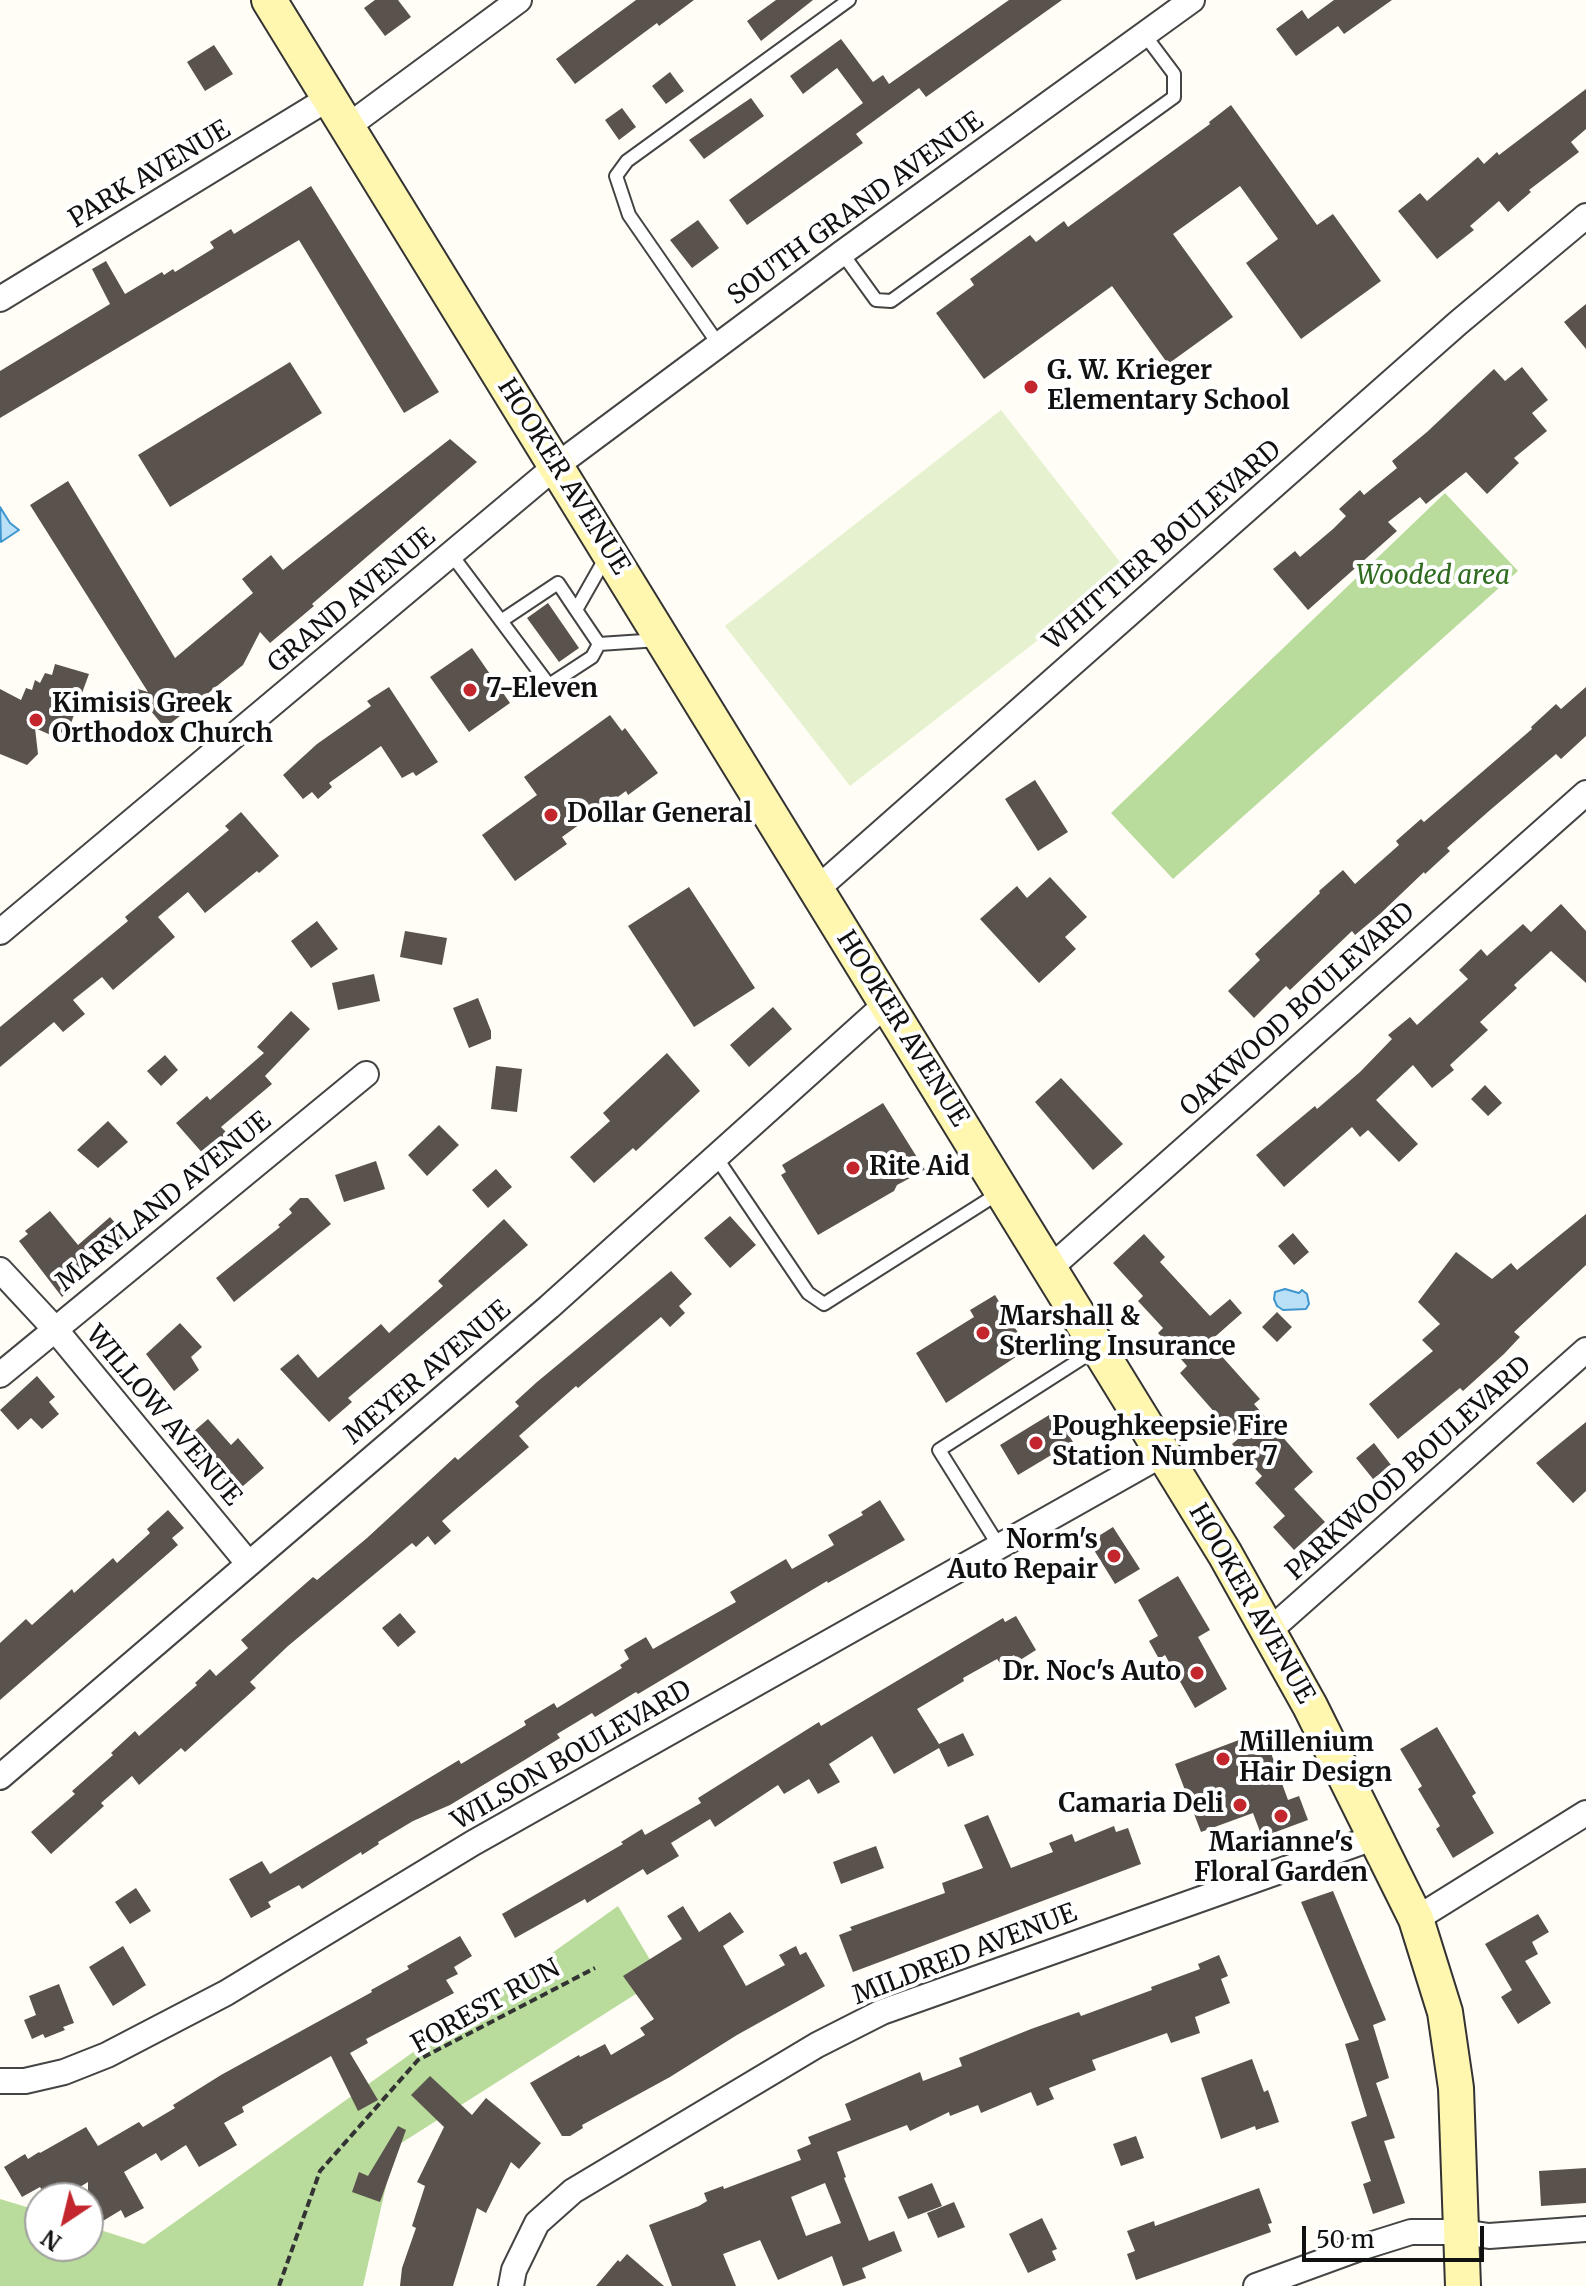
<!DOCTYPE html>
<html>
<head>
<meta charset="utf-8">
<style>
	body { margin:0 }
	#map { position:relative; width:1586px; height:2286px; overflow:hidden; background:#fffdf5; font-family:Merriweather,serif }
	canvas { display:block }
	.north { position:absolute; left:24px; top:2182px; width:80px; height:80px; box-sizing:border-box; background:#fff; border:2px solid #a0a0a0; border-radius:50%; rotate:215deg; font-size:22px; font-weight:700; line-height:32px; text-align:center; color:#111 }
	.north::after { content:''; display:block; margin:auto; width:28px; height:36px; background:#c4262e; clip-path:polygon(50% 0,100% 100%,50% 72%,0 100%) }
	.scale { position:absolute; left:1302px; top:2226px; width:182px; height:36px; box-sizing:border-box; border:4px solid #111; border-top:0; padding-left:10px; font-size:24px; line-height:28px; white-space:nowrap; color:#111; -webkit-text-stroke:6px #fff; paint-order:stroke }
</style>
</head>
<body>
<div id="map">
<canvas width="1586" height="2286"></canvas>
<div class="north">N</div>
<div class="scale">50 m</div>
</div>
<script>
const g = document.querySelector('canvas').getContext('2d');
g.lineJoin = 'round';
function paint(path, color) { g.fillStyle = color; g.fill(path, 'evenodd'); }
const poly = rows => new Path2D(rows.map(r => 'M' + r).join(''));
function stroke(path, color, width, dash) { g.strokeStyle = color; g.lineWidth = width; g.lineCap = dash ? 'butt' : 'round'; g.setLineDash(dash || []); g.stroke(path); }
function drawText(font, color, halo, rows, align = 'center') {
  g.font = font + ' Merriweather,serif'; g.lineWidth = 8; g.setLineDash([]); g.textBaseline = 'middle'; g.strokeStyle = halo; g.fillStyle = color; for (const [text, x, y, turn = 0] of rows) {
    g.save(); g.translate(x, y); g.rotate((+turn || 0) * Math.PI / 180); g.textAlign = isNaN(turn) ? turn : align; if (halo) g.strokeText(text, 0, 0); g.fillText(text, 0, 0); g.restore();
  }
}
paint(poly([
	[1445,493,1518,571,1173,879,1111,813],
	[618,1906,661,1978,395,2147,363,2286,0,2286,0,2199,40,2211,40,2246,88,2246,88,2226,144,2244]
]), '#b9dc9c');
paint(poly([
	[1001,410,1127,571,850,786,725,626]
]), '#e6f2cf');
const water = poly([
	[0,507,10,523,19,530,1,542,0,507],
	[1285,1289,1299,1293,1302,1290,1307,1294,1309,1304,1306,1309,1283,1310,1277,1306,1274,1299,1275,1292,1285,1289]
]);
paint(water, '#b9e0f7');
stroke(water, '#3f96cf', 2);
paint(poly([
	[375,0,398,0,411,17,385,36,364,8],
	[636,0,694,0,659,26,657,23,575,84,556,59],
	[776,0,813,0,761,41,747,21],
	[1009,0,1062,0,926,97,919,88,856,134,863,143,747,225,729,200,863,103,837,68,803,94,790,76,841,39,873,82,883,75,889,84],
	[1334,0,1392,0,1344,34,1338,26,1296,56,1276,29,1302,10,1308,19],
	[214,45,233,74,205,91,187,62],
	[670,72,684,91,666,104,652,86],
	[1586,89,1586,129,1571,142,1579,152,1529,190,1531,192,1508,212,1499,201,1470,226,1474,230,1437,259,1398,211,1420,193,1427,201,1478,157,1484,164,1497,152,1499,155],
	[751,98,764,116,704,159,689,140],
	[1231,105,1317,225,1333,214,1381,281,1301,339,1246,263,1278,239,1240,186,1173,234,1233,317,1168,364,1112,286,984,379,936,313,974,285,970,279,1030,235,1036,242,1064,221,1068,227,1210,124,1209,122],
	[622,108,636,127,619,140,605,120],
	[311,186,439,392,404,413,299,240,0,418,0,371,110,304,92,269,106,261,125,294,162,272,164,275,173,269,175,272,214,248,210,242,231,229,234,234],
	[698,220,719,248,692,268,670,240],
	[1586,304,1586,349,1564,322],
	[290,362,322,413,170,507,138,455],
	[1522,367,1548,400,1532,413,1547,431,1514,458,1519,463,1487,494,1466,472,1426,504,1420,497,1388,522,1397,531,1308,610,1273,569,1295,551,1300,557,1333,529,1346,516,1339,509,1360,490,1364,495,1397,468,1392,461,1427,432,1494,369,1505,381],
	[450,439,477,462,312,604,314,606,270,643,260,632,243,665,165,728,131,687,148,692,30,505,68,481,175,658,253,593,242,579,271,555,283,570],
	[548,603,579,648,559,662,527,618],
	[472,648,510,703,469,732,430,677],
	[55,664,89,674,67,734,56,731,53,736,35,728,38,754,27,765,0,754,0,689,21,700,26,688,32,690,35,680,40,683,45,673,52,675],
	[389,687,438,762,416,776,413,772,402,778,381,746,329,783,332,787,318,799,312,792,303,799,283,775,317,744,371,706,367,701],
	[1586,687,1586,736,1561,759,1556,754,1489,811,1447,848,1450,851,1425,874,1424,872,1380,914,1355,935,1352,931,1290,990,1286,986,1254,1018,1228,991,1260,960,1255,954,1320,893,1319,891,1343,870,1355,884,1399,845,1396,841,1421,819,1424,822,1532,729,1531,727,1556,704,1561,709],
	[610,715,622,731,625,728,658,773,628,795,626,791,562,837,567,844,515,881,482,835,537,795,524,777],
	[1035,780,1068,832,1038,851,1005,799],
	[241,812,279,856,259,873,257,871,205,913,188,892,158,917,175,937,113,990,102,977,73,1000,85,1014,63,1032,54,1022,0,1067,0,1027,128,921,125,917,229,830,225,826],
	[1050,877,1087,917,1065,937,1076,949,1039,983,980,919,1017,886,1027,898],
	[689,887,755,988,694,1027,628,926],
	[1561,904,1586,931,1586,983,1551,951,1514,985,1517,988,1480,1022,1488,1030,1450,1065,1454,1070,1432,1088,1413,1065,1376,1100,1418,1144,1399,1162,1368,1130,1360,1137,1352,1127,1284,1187,1256,1155,1315,1106,1317,1109,1360,1072,1392,1039,1388,1035,1410,1017,1417,1025,1468,979,1459,970,1481,949,1487,956,1523,924,1531,932],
	[317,921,338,949,311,968,291,941],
	[405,931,447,938,442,965,400,957],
	[374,974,380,1001,338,1010,332,983],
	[478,998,491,1031,491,1039,469,1048,453,1008],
	[773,1007,792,1029,749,1067,730,1045],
	[291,1011,310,1029,265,1076,272,1084,221,1127,229,1135,205,1156,176,1123,207,1096,210,1100,264,1053,257,1047],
	[667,1053,700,1091,636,1151,633,1148,594,1183,570,1157,610,1121,603,1113],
	[165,1055,178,1070,161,1086,147,1071],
	[496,1066,522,1069,517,1112,491,1109],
	[1061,1078,1123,1144,1093,1170,1035,1102],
	[1485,1085,1502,1103,1488,1116,1471,1099],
	[883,1103,925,1170,897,1185,894,1191,818,1235,781,1175,786,1172,782,1165],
	[108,1121,128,1142,98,1168,77,1150],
	[439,1125,459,1145,427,1176,408,1155],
	[376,1161,385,1189,344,1202,335,1175],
	[496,1169,512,1187,488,1208,472,1190],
	[300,1198,308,1198,331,1224,234,1302,216,1278,280,1227,278,1225,292,1213,289,1209],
	[50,1211,78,1245,110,1217,129,1239,62,1297,19,1241,28,1234,25,1231],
	[1586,1214,1586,1265,1514,1332,1520,1337,1504,1354,1463,1391,1460,1388,1398,1439,1369,1404,1433,1351,1422,1340,1440,1324,1418,1302,1456,1252,1492,1279,1511,1263,1517,1270],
	[730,1216,756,1245,730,1268,704,1238],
	[504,1219,528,1245,348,1398,352,1402,329,1422,280,1369,298,1354,318,1378,381,1324,389,1333,443,1286,438,1281],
	[1293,1233,1309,1252,1294,1265,1278,1246],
	[1144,1234,1165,1257,1160,1262,1210,1316,1230,1299,1242,1313,1209,1342,1260,1399,1254,1404,1313,1472,1294,1489,1325,1522,1294,1550,1273,1527,1285,1516,1255,1483,1262,1476,1232,1444,1238,1439,1180,1373,1187,1366,1158,1333,1163,1328,1138,1301,1143,1296,1113,1263],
	[671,1271,692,1294,679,1306,685,1313,670,1327,661,1317,578,1388,576,1386,519,1436,529,1447,442,1521,451,1531,435,1545,428,1536,416,1547,412,1543,288,1646,250,1682,256,1688,185,1752,181,1748,139,1785,132,1776,101,1803,104,1806,51,1854,31,1832,75,1794,72,1791,113,1755,111,1753,135,1731,139,1736,197,1685,195,1683,210,1669,216,1676,248,1648,241,1640,313,1577,317,1580,367,1538,455,1457,458,1460,519,1406,515,1402,537,1382],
	[995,1295,1028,1349,946,1403,916,1353,974,1317,970,1310],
	[1277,1312,1292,1327,1277,1342,1262,1327],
	[180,1323,202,1347,191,1357,199,1370,174,1391,146,1354],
	[37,1376,55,1397,49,1402,59,1414,42,1429,31,1418,18,1430,0,1410],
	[1054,1412,1073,1442,1018,1475,1000,1445],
	[208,1419,231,1445,238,1438,264,1468,236,1492,186,1438],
	[1586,1422,1586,1491,1573,1503,1536,1463],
	[1374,1443,1391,1465,1373,1479,1356,1458],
	[880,1500,905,1540,828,1583,827,1581,638,1694,636,1692,595,1717,592,1713,557,1734,560,1738,523,1761,450,1805,413,1821,378,1842,379,1844,362,1855,361,1852,302,1889,299,1885,268,1902,271,1907,251,1918,229,1879,262,1861,270,1874,459,1760,461,1764,526,1725,524,1721,554,1703,557,1708,622,1668,620,1665,629,1659,624,1650,646,1637,653,1649,736,1602,730,1592,786,1559,792,1569,834,1545,828,1535,863,1515,861,1512],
	[168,1510,184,1528,172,1538,178,1545,0,1700,0,1643,26,1619,32,1625,72,1589,74,1593,113,1558,117,1563,150,1533,147,1529],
	[1113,1527,1140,1569,1115,1584,1089,1542],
	[1178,1576,1210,1630,1198,1637,1227,1689,1195,1708,1165,1655,1159,1659,1149,1641,1158,1636,1138,1600],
	[400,1613,416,1632,398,1647,382,1628],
	[1016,1616,1036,1650,1017,1662,1014,1655,1000,1663,997,1659,963,1678,964,1681,917,1709,939,1744,963,1733,974,1755,948,1767,939,1748,894,1774,872,1736,829,1764,840,1782,818,1794,809,1779,784,1794,778,1785,715,1827,710,1819,671,1843,679,1856,647,1875,643,1869,587,1903,585,1899,515,1938,502,1914,623,1844,621,1842,642,1829,645,1835,701,1803,698,1798,819,1722,821,1726,1003,1618,1005,1622],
	[1437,1727,1476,1793,1472,1796,1494,1833,1453,1858,1436,1829,1440,1826,1418,1789,1422,1786,1400,1749],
	[1263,1731,1288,1800,1299,1796,1308,1820,1262,1837,1253,1813,1201,1832,1175,1764],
	[988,1815,1011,1868,1053,1852,1049,1843,1072,1834,1075,1842,1114,1826,1116,1832,1128,1828,1141,1864,853,1972,839,1935,852,1930,850,1927,945,1893,942,1883,983,1868,964,1825],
	[876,1846,884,1868,841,1884,833,1862],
	[136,1888,151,1911,130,1924,115,1902],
	[1333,1891,1386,2020,1373,2025,1389,2078,1376,2083,1395,2138,1384,2141,1405,2203,1373,2214,1363,2184,1371,2181,1351,2122,1367,2116,1345,2044,1359,2040,1301,1902],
	[683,1906,699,1932,730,1912,744,1932,723,1946,746,1986,785,1965,779,1955,796,1946,800,1955,806,1952,825,1986,737,2035,670,2077,582,2125,583,2128,570,2136,562,2136,530,2083,579,2055,580,2057,605,2044,611,2055,645,2035,640,2028,654,2019,623,1976,682,1939,667,1916],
	[1538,1914,1549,1932,1532,1942,1538,1954,1525,1961,1551,2003,1518,2024,1501,1997,1512,1990,1485,1944],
	[460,1936,472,1956,454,1967,458,1974,446,1980,454,1993,366,2039,368,2043,350,2053,378,2100,358,2111,331,2056,242,2107,244,2112,224,2123,237,2145,199,2167,186,2145,161,2161,156,2153,124,2172,144,2208,125,2218,121,2210,88,2230,88,2182,62,2198,47,2198,40,2187,22,2197,4,2167,25,2154,28,2159,39,2152,40,2153,86,2127,98,2146,139,2122,143,2127,175,2108,173,2105,221,2075,372,1992,371,1990,409,1969,407,1966],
	[123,1946,146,1985,113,2006,89,1967],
	[1219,1955,1228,1976,1221,1979,1230,2003,1195,2017,1200,2033,1171,2043,1167,2033,1092,2060,1096,2070,1049,2088,1054,2099,1037,2106,1031,2092,981,2113,978,2105,950,2116,949,2112,910,2131,907,2125,837,2152,846,2177,844,2178,869,2241,894,2231,902,2251,862,2268,866,2278,843,2286,832,2256,778,2280,760,2240,723,2254,736,2286,672,2286,649,2225,699,2206,707,2201,704,2193,723,2186,724,2189,801,2160,797,2150,811,2144,808,2137,851,2120,845,2104,920,2072,923,2081,962,2066,959,2058,1031,2029,1079,2012,1081,2016,1152,1990,1151,1987,1200,1969,1198,1964],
	[825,2183,841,2223,806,2236,791,2197],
	[59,1984,74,2023,63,2027,65,2030,45,2038,43,2034,32,2039,24,2020,36,2015,29,1996],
	[1252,2059,1264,2092,1268,2090,1279,2122,1256,2130,1255,2126,1221,2139,1201,2078],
	[430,2076,472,2115,486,2098,541,2143,519,2169,511,2162,486,2213,477,2208,453,2286,400,2286,402,2268,416,2228,412,2226,425,2186,417,2182,444,2127,411,2095],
	[398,2126,406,2130,380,2202,352,2192,359,2172,368,2176],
	[1136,2136,1144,2158,1121,2166,1113,2144],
	[1586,2168,1586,2203,1541,2206,1539,2171],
	[932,2183,942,2206,908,2219,898,2197],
	[1259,2188,1272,2223,1268,2224,1271,2232,1136,2280,1127,2254,1135,2251,1127,2231,1154,2221,1155,2226],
	[954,2202,965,2227,938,2238,927,2213],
	[1042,2218,1057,2249,1052,2251,1056,2260,1028,2273,1009,2234],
	[627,2254,664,2286,596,2286,618,2260,620,2262]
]), '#5a524d');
const lane = poly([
	[842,253,876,300,891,301,1174,97,1174,74,1144,34],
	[719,345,629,215,616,176,627,161,849,0],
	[451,554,549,685,592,657,599,644],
	[606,557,576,610,599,644,659,640],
	[501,621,558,583,576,610],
	[716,1157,808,1293,824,1304,999,1193],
	[999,1546,939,1450,1095,1350]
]);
const street = poly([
	[347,127,519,0],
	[0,299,329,98],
	[816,890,1458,323,1586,216],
	[0,932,556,466,842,253,1192,0],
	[1049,1269,1586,793],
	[0,1270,54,1328,248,1563],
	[0,1375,366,1074],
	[1269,1631,1586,1350],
	[0,1777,549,1307,886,1004],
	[1416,1919,1586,1813],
	[0,2081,25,2081,64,2072,107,2055,226,1993,473,1843,1163,1454],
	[511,2286,514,2270,537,2223,573,2191,817,2045,882,2012,1376,1837],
	[1256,2286,1360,2248,1411,2232,1462,2232,1489,2236,1586,2229]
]);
const secondary = poly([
	[269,0,1225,1554,1310,1706,1416,1919,1445,2012,1456,2088,1463,2286]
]);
stroke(lane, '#444', 16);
stroke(street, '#444', 28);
stroke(secondary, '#333', 38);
stroke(poly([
	[279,2286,320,2171,418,2060,595,1968]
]), '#333', 4, [8, 4]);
stroke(lane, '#fff', 12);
stroke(street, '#fff', 24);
stroke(secondary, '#fff6b0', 34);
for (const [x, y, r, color] of [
	[1031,387,8,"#c4262e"],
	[470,690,8,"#c4262e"],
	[36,720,8,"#c4262e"],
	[551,815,8,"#c4262e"],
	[853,1168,8,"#c4262e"],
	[983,1333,8,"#c4262e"],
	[1036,1443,8,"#c4262e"],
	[1114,1556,8,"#c4262e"],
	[1197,1673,8,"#c4262e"],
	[1223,1759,8,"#c4262e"],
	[1240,1805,8,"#c4262e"],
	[1281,1816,8,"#c4262e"]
]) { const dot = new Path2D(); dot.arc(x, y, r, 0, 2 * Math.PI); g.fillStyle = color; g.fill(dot); stroke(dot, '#fff', 3); }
drawText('26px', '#111', '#fff', [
	["PARK AVENUE",150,175,-31],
	["SOUTH GRAND AVENUE",856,209,-36],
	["HOOKER AVENUE",563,477,58],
	["WHITTIER BOULEVARD",1163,546,-41],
	["GRAND AVENUE",352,601,-40],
	["OAKWOOD BOULEVARD",1298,1010,-42],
	["HOOKER AVENUE",902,1029,58],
	["MARYLAND AVENUE",164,1202,-39],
	["MEYER AVENUE",428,1373,-40],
	["WILLOW AVENUE",163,1416,50],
	["PARKWOOD BOULEVARD",1409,1469,-42],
	["HOOKER AVENUE",1251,1604,60],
	["WILSON BOULEVARD",572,1756,-30],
	["MILDRED AVENUE",965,1955,-21],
	["FOREST RUN",486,2007,-29]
]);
drawText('bold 26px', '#111', '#fff', [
	["G. W. Krieger",1047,372],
	["Elementary School",1047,402],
	["7-Eleven",486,690],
	["Kimisis Greek",52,705],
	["Orthodox Church",52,735],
	["Dollar General",567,815],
	["Rite Aid",869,1168],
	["Marshall &",999,1318],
	["Sterling Insurance",999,1348],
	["Poughkeepsie Fire",1052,1428],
	["Station Number 7",1052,1458],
	["Norm's",1098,1541,"right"],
	["Auto Repair",1098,1571,"right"],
	["Dr. Noc's Auto",1181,1673,"right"],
	["Millenium",1239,1744],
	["Hair Design",1239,1774],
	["Camaria Deli",1224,1805,"right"],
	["Marianne's",1281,1844,"center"],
	["Floral Garden",1281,1874,"center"]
], 'left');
drawText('italic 26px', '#2f6b1f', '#fff', [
	["Wooded area",1433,577]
]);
</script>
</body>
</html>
